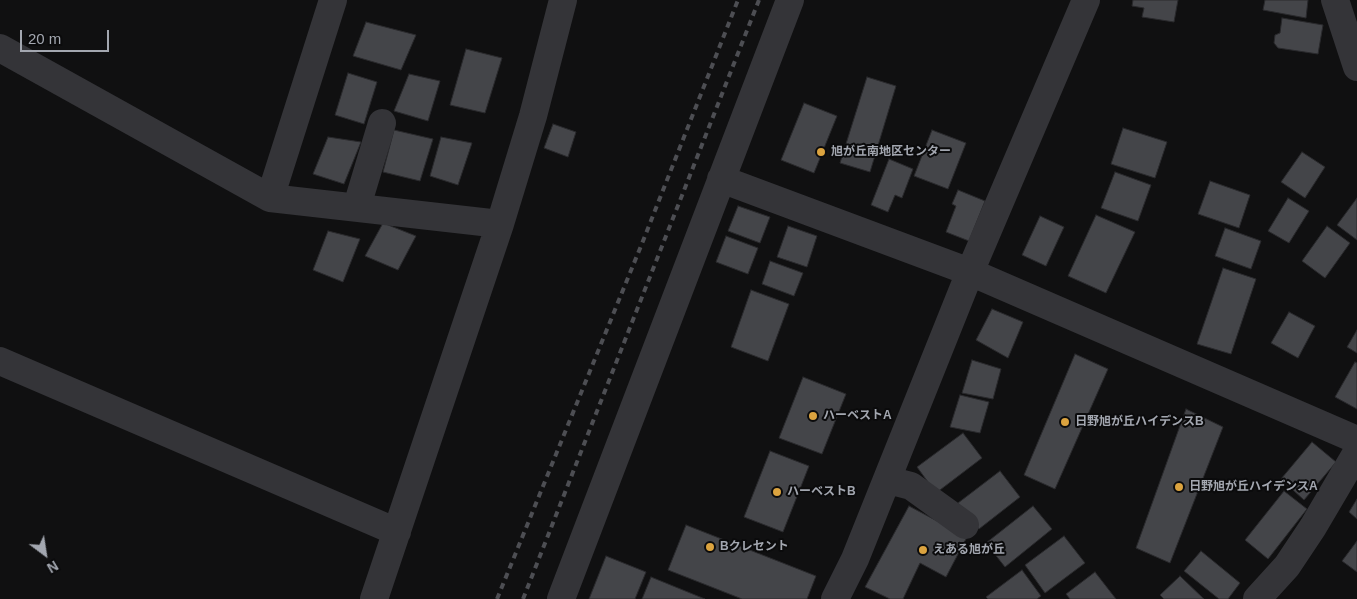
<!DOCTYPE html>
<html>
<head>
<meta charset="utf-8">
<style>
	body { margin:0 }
	#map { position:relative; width:1357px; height:599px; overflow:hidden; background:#101011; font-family:Arial,sans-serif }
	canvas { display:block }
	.north { position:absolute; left:20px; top:529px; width:50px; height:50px; -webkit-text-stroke:4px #0b0b0c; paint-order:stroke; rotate:149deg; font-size:14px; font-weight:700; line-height:20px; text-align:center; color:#a3a7b0 }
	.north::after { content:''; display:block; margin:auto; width:18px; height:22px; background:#a3a7b0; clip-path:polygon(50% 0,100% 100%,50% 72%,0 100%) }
	.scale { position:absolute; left:20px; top:30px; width:89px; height:22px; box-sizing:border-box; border:2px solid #a3a7b0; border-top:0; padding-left:6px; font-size:15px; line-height:18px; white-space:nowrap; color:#a3a7b0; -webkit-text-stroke:4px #0b0b0c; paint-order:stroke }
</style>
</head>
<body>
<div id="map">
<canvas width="1357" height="599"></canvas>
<div class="north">N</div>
<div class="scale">20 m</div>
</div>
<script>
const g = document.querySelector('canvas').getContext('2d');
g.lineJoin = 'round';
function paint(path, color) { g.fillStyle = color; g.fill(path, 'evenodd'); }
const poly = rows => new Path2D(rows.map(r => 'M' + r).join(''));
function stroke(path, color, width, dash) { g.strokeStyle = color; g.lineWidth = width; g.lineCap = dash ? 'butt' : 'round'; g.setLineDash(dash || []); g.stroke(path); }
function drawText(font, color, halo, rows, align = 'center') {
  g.font = font + ' Arial,"Noto Sans JP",sans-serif'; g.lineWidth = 4; g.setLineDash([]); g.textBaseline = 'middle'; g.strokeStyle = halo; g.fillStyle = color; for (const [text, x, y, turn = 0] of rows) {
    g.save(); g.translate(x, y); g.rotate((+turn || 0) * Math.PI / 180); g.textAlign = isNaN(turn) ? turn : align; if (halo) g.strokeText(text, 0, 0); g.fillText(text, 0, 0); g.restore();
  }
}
const building = poly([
	[1133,0,1178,0,1174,22,1142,17,1144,8,1132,6,1133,0],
	[1265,0,1308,0,1306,18,1263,10,1265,0],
	[1282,18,1323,25,1318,54,1278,48,1274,43,1275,35,1280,33,1282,18],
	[366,22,416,35,401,70,353,56,366,22],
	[466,49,502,58,485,113,450,105,466,49],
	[348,73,377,82,364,124,335,115,348,73],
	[409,74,440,81,428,121,394,111,409,74],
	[867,77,896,86,870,172,840,163,867,77],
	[804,103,837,116,814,173,781,160,804,103],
	[553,124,576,132,568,157,544,148,553,124],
	[1123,128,1167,142,1155,178,1111,164,1123,128],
	[394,130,433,139,420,181,383,172,394,130],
	[932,130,966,143,948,189,914,176,932,130],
	[328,137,361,142,344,184,313,174,328,137],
	[441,137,472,143,458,185,430,176,441,137],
	[1302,152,1325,167,1305,198,1281,182,1302,152],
	[889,159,913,169,902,198,895,195,888,212,871,205,889,159],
	[1115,172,1151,185,1138,221,1101,208,1115,172],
	[1210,181,1250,195,1239,228,1198,214,1210,181],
	[958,190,985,201,969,241,946,232,956,206,952,204,958,190],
	[1288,198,1309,211,1289,243,1268,231,1288,198],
	[1357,198,1357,240,1337,225,1357,198],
	[738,206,770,217,760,243,728,231,738,206],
	[1096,215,1135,232,1106,293,1068,276,1096,215],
	[1040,216,1064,227,1046,266,1022,255,1040,216],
	[383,223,416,236,398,270,365,256,383,223],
	[788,226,817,236,807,267,777,257,788,226],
	[1327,226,1350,243,1325,278,1302,261,1327,226],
	[1225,228,1261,241,1251,269,1215,256,1225,228],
	[328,231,360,239,343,282,313,270,328,231],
	[726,236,758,248,748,274,716,262,726,236],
	[770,261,803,273,794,296,762,284,770,261],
	[1223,268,1256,279,1231,354,1197,344,1223,268],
	[751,290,789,304,768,361,731,347,751,290],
	[992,309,1023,322,1008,358,976,340,992,309],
	[1289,312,1315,326,1298,358,1271,343,1289,312],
	[1357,330,1357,353,1347,347,1357,330],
	[1075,354,1108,369,1055,489,1024,475,1075,354],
	[972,360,1001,369,993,399,962,393,972,360],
	[1355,362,1357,363,1357,409,1335,397,1355,362],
	[803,377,846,394,822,454,779,438,803,377],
	[960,395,989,402,980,433,950,427,960,395],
	[1186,409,1223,427,1170,563,1136,548,1186,409],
	[963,433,982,458,936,493,917,467,963,433],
	[1312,442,1336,462,1304,500,1281,479,1312,442],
	[770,451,809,466,783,532,744,517,770,451],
	[1000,471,1020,497,979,529,958,503,1000,471],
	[1284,491,1307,509,1268,559,1245,540,1284,491],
	[1357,499,1357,519,1349,512,1357,499],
	[909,506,967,537,946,577,920,563,903,599,890,599,865,587,909,506],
	[1033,506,1052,529,1005,567,986,543,1033,506],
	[686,525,816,576,807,599,742,599,668,570,686,525],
	[1064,536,1085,563,1045,593,1025,565,1064,536],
	[1357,541,1357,572,1342,561,1357,541],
	[1201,551,1240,583,1228,599,1219,599,1184,571,1201,551],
	[606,556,646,572,635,599,589,599,606,556],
	[1022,570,1041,596,1037,599,988,599,986,597,1022,570],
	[1095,572,1116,599,1070,599,1066,594,1095,572],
	[1180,576,1204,599,1164,599,1160,595,1180,576],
	[651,577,705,599,642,599,651,577]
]);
paint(building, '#444549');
stroke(building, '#2a2a2d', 1);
stroke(poly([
	[1335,0,1357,67],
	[0,48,270,198,500,224],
	[721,179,970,272,1357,440],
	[270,198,333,0],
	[357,206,382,123],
	[0,361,397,532],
	[888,480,911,486,965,525],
	[374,599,500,224,533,116,563,0],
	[561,599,790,0],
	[835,599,855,559,970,272,1086,0],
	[1257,599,1287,566,1313,527,1357,452]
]), '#343438', 28);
stroke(poly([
	[497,599,643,241,738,0],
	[523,599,759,0]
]), '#4d4e53', 4, [6, 5]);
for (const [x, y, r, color] of [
	[821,152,5,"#dba33f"],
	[813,416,5,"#dba33f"],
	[1065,422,5,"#dba33f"],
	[1179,487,5,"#dba33f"],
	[777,492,5,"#dba33f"],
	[710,547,5,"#dba33f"],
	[923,550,5,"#dba33f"]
]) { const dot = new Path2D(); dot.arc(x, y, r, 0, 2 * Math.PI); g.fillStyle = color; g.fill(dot); stroke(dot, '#0b0b0c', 2); }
drawText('bold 12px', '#a3a7b0', '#0b0b0c', [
	["旭が丘南地区センター",831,152],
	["ハーベストA",823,416],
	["日野旭が丘ハイデンスB",1075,422],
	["日野旭が丘ハイデンスA",1189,487],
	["ハーベストB",787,492],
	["Bクレセント",720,547],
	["えある旭が丘",933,550]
], 'left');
</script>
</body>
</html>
